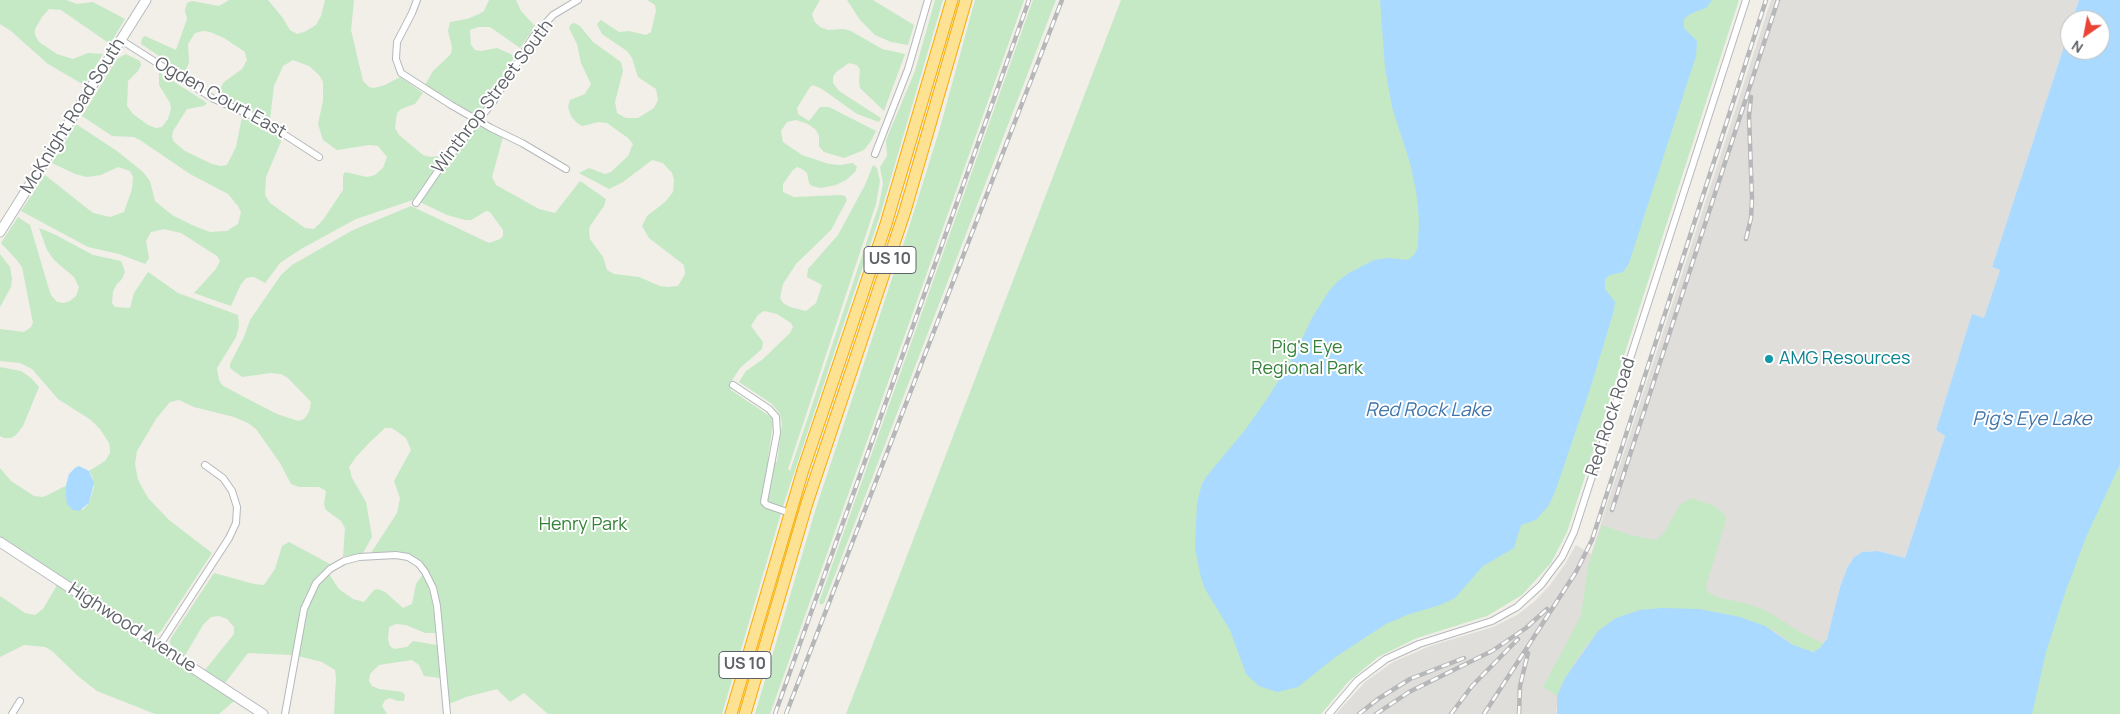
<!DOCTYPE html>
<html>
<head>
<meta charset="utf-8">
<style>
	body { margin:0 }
	#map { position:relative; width:2120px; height:714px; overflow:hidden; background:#f1efe8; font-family:Manrope,sans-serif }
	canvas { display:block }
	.north { position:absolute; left:2060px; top:10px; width:50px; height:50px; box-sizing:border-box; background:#fff; border:1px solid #bfc1c3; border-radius:50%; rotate:213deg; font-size:14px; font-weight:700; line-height:20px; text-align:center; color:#5f6368 }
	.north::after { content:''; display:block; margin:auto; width:18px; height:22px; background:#ea4335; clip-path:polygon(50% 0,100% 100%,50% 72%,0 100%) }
</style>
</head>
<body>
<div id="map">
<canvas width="2120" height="714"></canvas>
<div class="north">N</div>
</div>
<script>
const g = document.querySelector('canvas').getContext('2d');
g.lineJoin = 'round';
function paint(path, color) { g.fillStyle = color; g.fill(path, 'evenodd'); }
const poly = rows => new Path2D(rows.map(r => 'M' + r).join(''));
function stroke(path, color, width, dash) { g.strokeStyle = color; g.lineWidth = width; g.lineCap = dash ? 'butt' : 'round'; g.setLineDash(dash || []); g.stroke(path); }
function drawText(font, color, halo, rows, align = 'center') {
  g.font = font + ' Manrope,sans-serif'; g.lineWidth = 4; g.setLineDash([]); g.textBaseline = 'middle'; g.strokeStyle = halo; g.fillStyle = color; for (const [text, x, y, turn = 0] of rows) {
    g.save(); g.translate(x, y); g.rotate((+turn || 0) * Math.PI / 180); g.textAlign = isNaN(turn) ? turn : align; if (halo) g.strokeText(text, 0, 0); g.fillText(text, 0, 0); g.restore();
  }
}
paint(poly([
	[1771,0,2079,0,2072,20,2070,20,2070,28,1992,267,2000,270,1984,318,1972,315,1936,430,1945,436,1905,558,1878,551,1862,552,1854,557,1847,568,1840,587,1829,633,1824,645,1556,709,1557,714,1336,714,1365,682,1393,662,1430,646,1493,627,1517,615,1534,602,1550,585,1565,564,1576,545,1591,554]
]), '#e0deda');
paint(poly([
	[0,0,66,0,77,4,93,2,125,19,110,44,61,10,49,9,42,17,35,29,35,35,39,42,57,54,73,59,88,53,103,54,84,85,48,64,11,31,0,24],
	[229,0,268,0,282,17,290,30,297,34,304,32,316,25,321,16,325,0,354,0,351,30,363,81,369,87,374,88,385,85,400,77,423,93,415,104,401,109,397,113,395,128,399,135,423,155,431,157,445,155,413,200,356,219,301,249,280,263,265,283,254,277,246,278,241,284,231,306,194,293,216,269,220,261,217,256,181,233,164,229,151,232,146,241,149,258,145,264,119,254,88,247,21,211,45,175,93,213,110,217,124,212,132,189,133,177,130,171,118,167,101,175,87,177,75,174,52,163,76,124,117,151,143,172,150,181,155,201,172,215,192,225,210,232,227,231,238,224,241,212,238,206,228,194,190,174,140,140,134,137,112,136,82,116,117,59,126,54,140,61,141,65,138,71,128,81,127,106,133,114,148,125,156,128,162,127,168,119,171,109,170,103,159,85,159,72,207,103,204,106,187,109,173,131,172,137,174,142,185,151,212,164,221,166,227,165,236,147,242,117,258,124,282,139,266,177,265,195,270,203,305,228,314,229,323,220,343,190,343,176,345,172,367,177,375,175,383,168,387,157,378,146,369,145,337,150,323,140,318,124,323,101,323,82,319,75,309,66,293,60,283,66,274,86,270,119,217,94,224,82,242,69,247,60,245,52,224,38,210,32,203,31,195,33,188,44,189,62,185,73,141,44,142,38,145,36,176,50,187,19,185,10,187,3,192,1,219,6],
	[489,0,516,0,521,11,535,26,520,48,490,27,478,27,470,30,471,45,475,50,481,51,497,48,515,56,491,97,480,113,476,115,425,85,433,71,451,54,452,47,448,31,450,22,467,19,479,14,484,11],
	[647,0,820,0,812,14,814,21,820,27,828,30,843,29,851,31,882,49,905,54,884,111,860,88,859,81,860,70,857,65,849,63,836,72,833,77,833,83,839,91,881,118,879,122,857,114,822,89,813,85,810,87,797,108,798,114,809,121,820,107,829,107,876,131,871,141,864,150,844,158,824,152,819,146,819,136,816,130,808,124,796,120,787,122,781,131,783,142,802,155,829,164,840,165,853,163,857,167,855,172,846,180,836,185,821,188,812,186,809,183,807,173,802,169,797,167,793,170,783,184,783,192,794,197,841,195,845,196,847,200,831,230,796,264,783,284,780,298,783,303,790,307,806,311,816,303,822,285,807,277,808,269,838,235,865,185,873,165,877,168,880,181,876,204,793,454,788,469,790,471,879,205,883,184,880,167,887,156,886,140,915,71,935,0,943,0,881,212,784,503,722,714,548,714,524,693,510,702,497,689,466,697,449,704,439,602,431,575,421,562,409,554,398,551,371,553,397,513,400,498,394,481,411,450,406,438,392,428,385,428,370,442,356,457,349,467,352,478,366,502,372,537,363,553,343,557,345,528,341,521,326,510,324,504,326,491,319,487,299,487,291,484,280,463,256,429,248,423,234,417,194,407,179,400,170,402,156,419,137,451,135,464,138,480,148,498,169,520,212,553,161,631,156,635,147,632,0,536,0,468,11,481,34,496,43,497,50,494,65,486,65,493,83,510,89,503,94,487,92,476,89,471,105,461,110,453,110,448,109,443,100,429,91,420,58,399,32,369,20,363,0,361,0,329,24,332,31,327,33,323,22,267,16,259,1,243,18,217,30,225,48,286,51,295,57,302,64,303,70,301,76,296,79,287,74,277,54,260,47,250,39,228,54,234,93,255,121,261,125,272,122,279,117,284,113,291,112,303,115,307,130,308,134,293,148,272,178,293,238,315,239,326,236,337,217,368,219,380,222,385,244,397,277,414,298,421,304,419,309,412,311,402,288,378,281,374,271,373,242,377,230,368,230,364,244,337,250,320,281,275,292,265,353,230,411,206,489,243,500,239,503,236,503,230,490,212,486,211,471,220,465,220,447,215,420,202,443,169,479,126,503,137,492,177,496,185,539,209,555,213,580,181,606,199,604,206,590,226,589,231,590,239,603,257,607,270,614,274,639,277,660,286,668,287,678,286,685,274,684,265,649,238,642,226,647,216,665,202,673,192,674,179,672,173,663,163,652,160,623,182,609,189,579,173,589,168,605,174,611,172,628,156,633,144,628,138,607,123,599,122,582,126,576,122,571,116,568,107,570,100,585,94,591,84,581,63,577,44,569,28,571,24,574,23,580,26,593,42,621,62,623,71,615,102,617,113,626,118,638,118,654,108,658,100,656,89,638,77,632,58,627,51,602,34,597,24,601,20,619,32,629,31,646,35,651,32,656,11,655,5],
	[764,311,777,314,791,323,793,327,790,333,763,359,746,371,739,382,772,404,780,414,782,424,777,462,768,457,773,424,771,417,731,390,729,385,740,368,762,349,763,342,751,326,758,315],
	[847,0,873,0,914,25,908,45,891,42,875,35,860,20],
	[975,0,1024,0,770,714,755,714,816,508,911,221,940,128],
	[1033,0,1056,0,824,603,821,605,819,602],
	[1121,0,1739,0,1567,532,1551,563,1522,595,1487,616,1417,638,1378,657,1348,682,1321,714,846,714],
	[2120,158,2120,714,1915,714],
	[0,254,10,267,12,279,11,287,0,307],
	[0,367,21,371,31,378,39,387,23,426,16,435,11,438,4,438,0,436],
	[1691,498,1715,506,1726,516,1725,524,1706,586,1708,592,1716,597,1748,604,1767,611,1800,632,1824,644,1817,651,1807,652,1793,645,1774,630,1740,617,1699,609,1640,610,1616,618,1587,644,1565,678,1557,696,1543,687,1581,616,1588,566,1602,525,1630,535,1656,540,1664,533,1679,506],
	[289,542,330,564,316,577,305,596,292,655,248,653,225,683,205,670,234,634,234,627,227,619,219,616,211,617,203,625,184,657,172,649,170,642,171,638,214,573,254,584,264,585,275,569,282,546],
	[329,574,339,589,353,599,364,602,374,590,378,589,385,592,403,608,412,604,416,584,423,574,432,597,436,633,425,633,406,625,396,624,389,627,388,640,390,646,394,649,407,647,413,641,437,645,440,678,424,676,419,665,412,660,379,665,370,674,369,681,372,686,379,689,402,692,405,695,404,701,398,701,390,698,385,700,382,706,387,714,334,714,336,678,335,670,322,662,298,656,309,604,317,586],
	[57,585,74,597,234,701,219,714,155,714,97,691,79,677,52,651,45,647,24,645,0,657,0,596,25,613,35,615,43,609]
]), '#c5e8c5');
paint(poly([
	[1380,0,1712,0,1706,8,1690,14,1684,19,1684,28,1697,41,1696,56,1629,263,1623,272,1610,275,1605,279,1605,289,1615,302,1614,310,1590,389,1556,489,1549,505,1536,520,1521,525,1514,548,1483,566,1455,598,1440,605,1407,615,1386,624,1334,658,1298,687,1277,692,1259,686,1246,674,1230,630,1205,589,1201,578,1195,548,1197,503,1202,484,1206,477,1245,430,1267,399,1294,356,1312,318,1329,291,1338,281,1349,273,1374,260,1388,258,1408,260,1414,255,1418,247,1419,217,1416,191,1410,163,1392,107,1385,68],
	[2079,0,2120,0,2120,464,2086,537,2065,593,2046,652,2032,714,1557,714,1557,696,1565,678,1598,631,1616,618,1640,610,1662,608,1699,609,1720,613,1740,617,1765,626,1793,645,1813,652,1820,648,1827,639,1840,587,1847,568,1854,557,1862,552,1878,551,1905,558,1945,436,1936,430,1972,314,1984,318,2000,270,1992,267,2070,28,2070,50,2100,50,2100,20,2072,20],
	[79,466,89,471,94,483,89,503,79,511,73,510,67,504,65,489,69,474,75,468]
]), '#aadaff');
const street = poly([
	[417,0,412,13,397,42,396,59,401,73,451,105,491,128,522,143,566,169],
	[121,40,212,98,262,120,319,157],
	[875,154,908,69,928,0],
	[416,203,440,168,493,102,533,37,553,15,578,0],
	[733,385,769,409,776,417,777,433,764,502,767,505,790,513],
	[159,646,229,538,236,523,237,507,232,491,223,478,205,465],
	[12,714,20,701],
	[285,714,304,609,316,583,330,569,344,561,359,557,396,555,408,557,419,564,425,572,433,588,437,606,447,714],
	[1329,714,1357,681,1386,659,1419,644,1492,621,1517,607,1541,585,1562,557,1574,532,1746,0]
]);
const secondary = poly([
	[0,232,146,0],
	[0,542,263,714]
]);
const highway = poly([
	[731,714,803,470,886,224,952,0],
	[745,714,807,503,905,211,966,0]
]);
stroke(street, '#b5b8bc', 8);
stroke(secondary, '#b6babf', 11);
stroke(highway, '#f9ab00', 13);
stroke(street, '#fff', 6);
stroke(secondary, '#fff', 9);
stroke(highway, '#fde293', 11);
const rail = poly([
	[1746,239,1751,218,1752,199,1749,116,1751,97],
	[1612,510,1778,0],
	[775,714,1029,0],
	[786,714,1062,0],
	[1359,714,1378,699,1410,679,1464,658],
	[1376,714,1409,692,1492,651,1526,628,1547,609],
	[1451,714,1472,686,1518,639],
	[1484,714,1576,572,1592,540,1766,0],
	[1519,714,1520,686,1528,653]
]);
stroke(rail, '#b6b7b8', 4.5);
stroke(rail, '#fff', 2.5, [8]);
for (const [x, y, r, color] of [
	[1769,359,5,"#0f9aa8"]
]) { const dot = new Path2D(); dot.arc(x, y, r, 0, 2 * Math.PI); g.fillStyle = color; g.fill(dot); stroke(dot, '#fff', 2); }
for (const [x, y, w] of [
	[890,260,52],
	[745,665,52]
]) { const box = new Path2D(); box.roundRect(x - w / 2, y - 13.5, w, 27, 4); g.fillStyle = '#fff'; g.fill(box); stroke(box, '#5f6368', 1); }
drawText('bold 16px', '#5f6368', null, [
	["US 10",890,260],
	["US 10",745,665]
]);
drawText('18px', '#5f6368', '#fff', [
	["Winthrop Street South",493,97,-53],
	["Ogden Court East",220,98,29],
	["McKnight Road South",73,116,-58],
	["Red Rock Road",1611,417,-72],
	["Highwood Avenue",132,628,33]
]);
drawText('18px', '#348238', '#fff', [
	["Pig's Eye",1307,348],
	["Regional Park",1307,369],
	["Henry Park",583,525]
]);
drawText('18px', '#0d838f', '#fff', [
	["AMG Resources",1779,359]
], 'left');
drawText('italic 19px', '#4174aa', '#fff', [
	["Red Rock Lake",1428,411],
	["Pig's Eye Lake",2032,420]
]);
</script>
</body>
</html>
